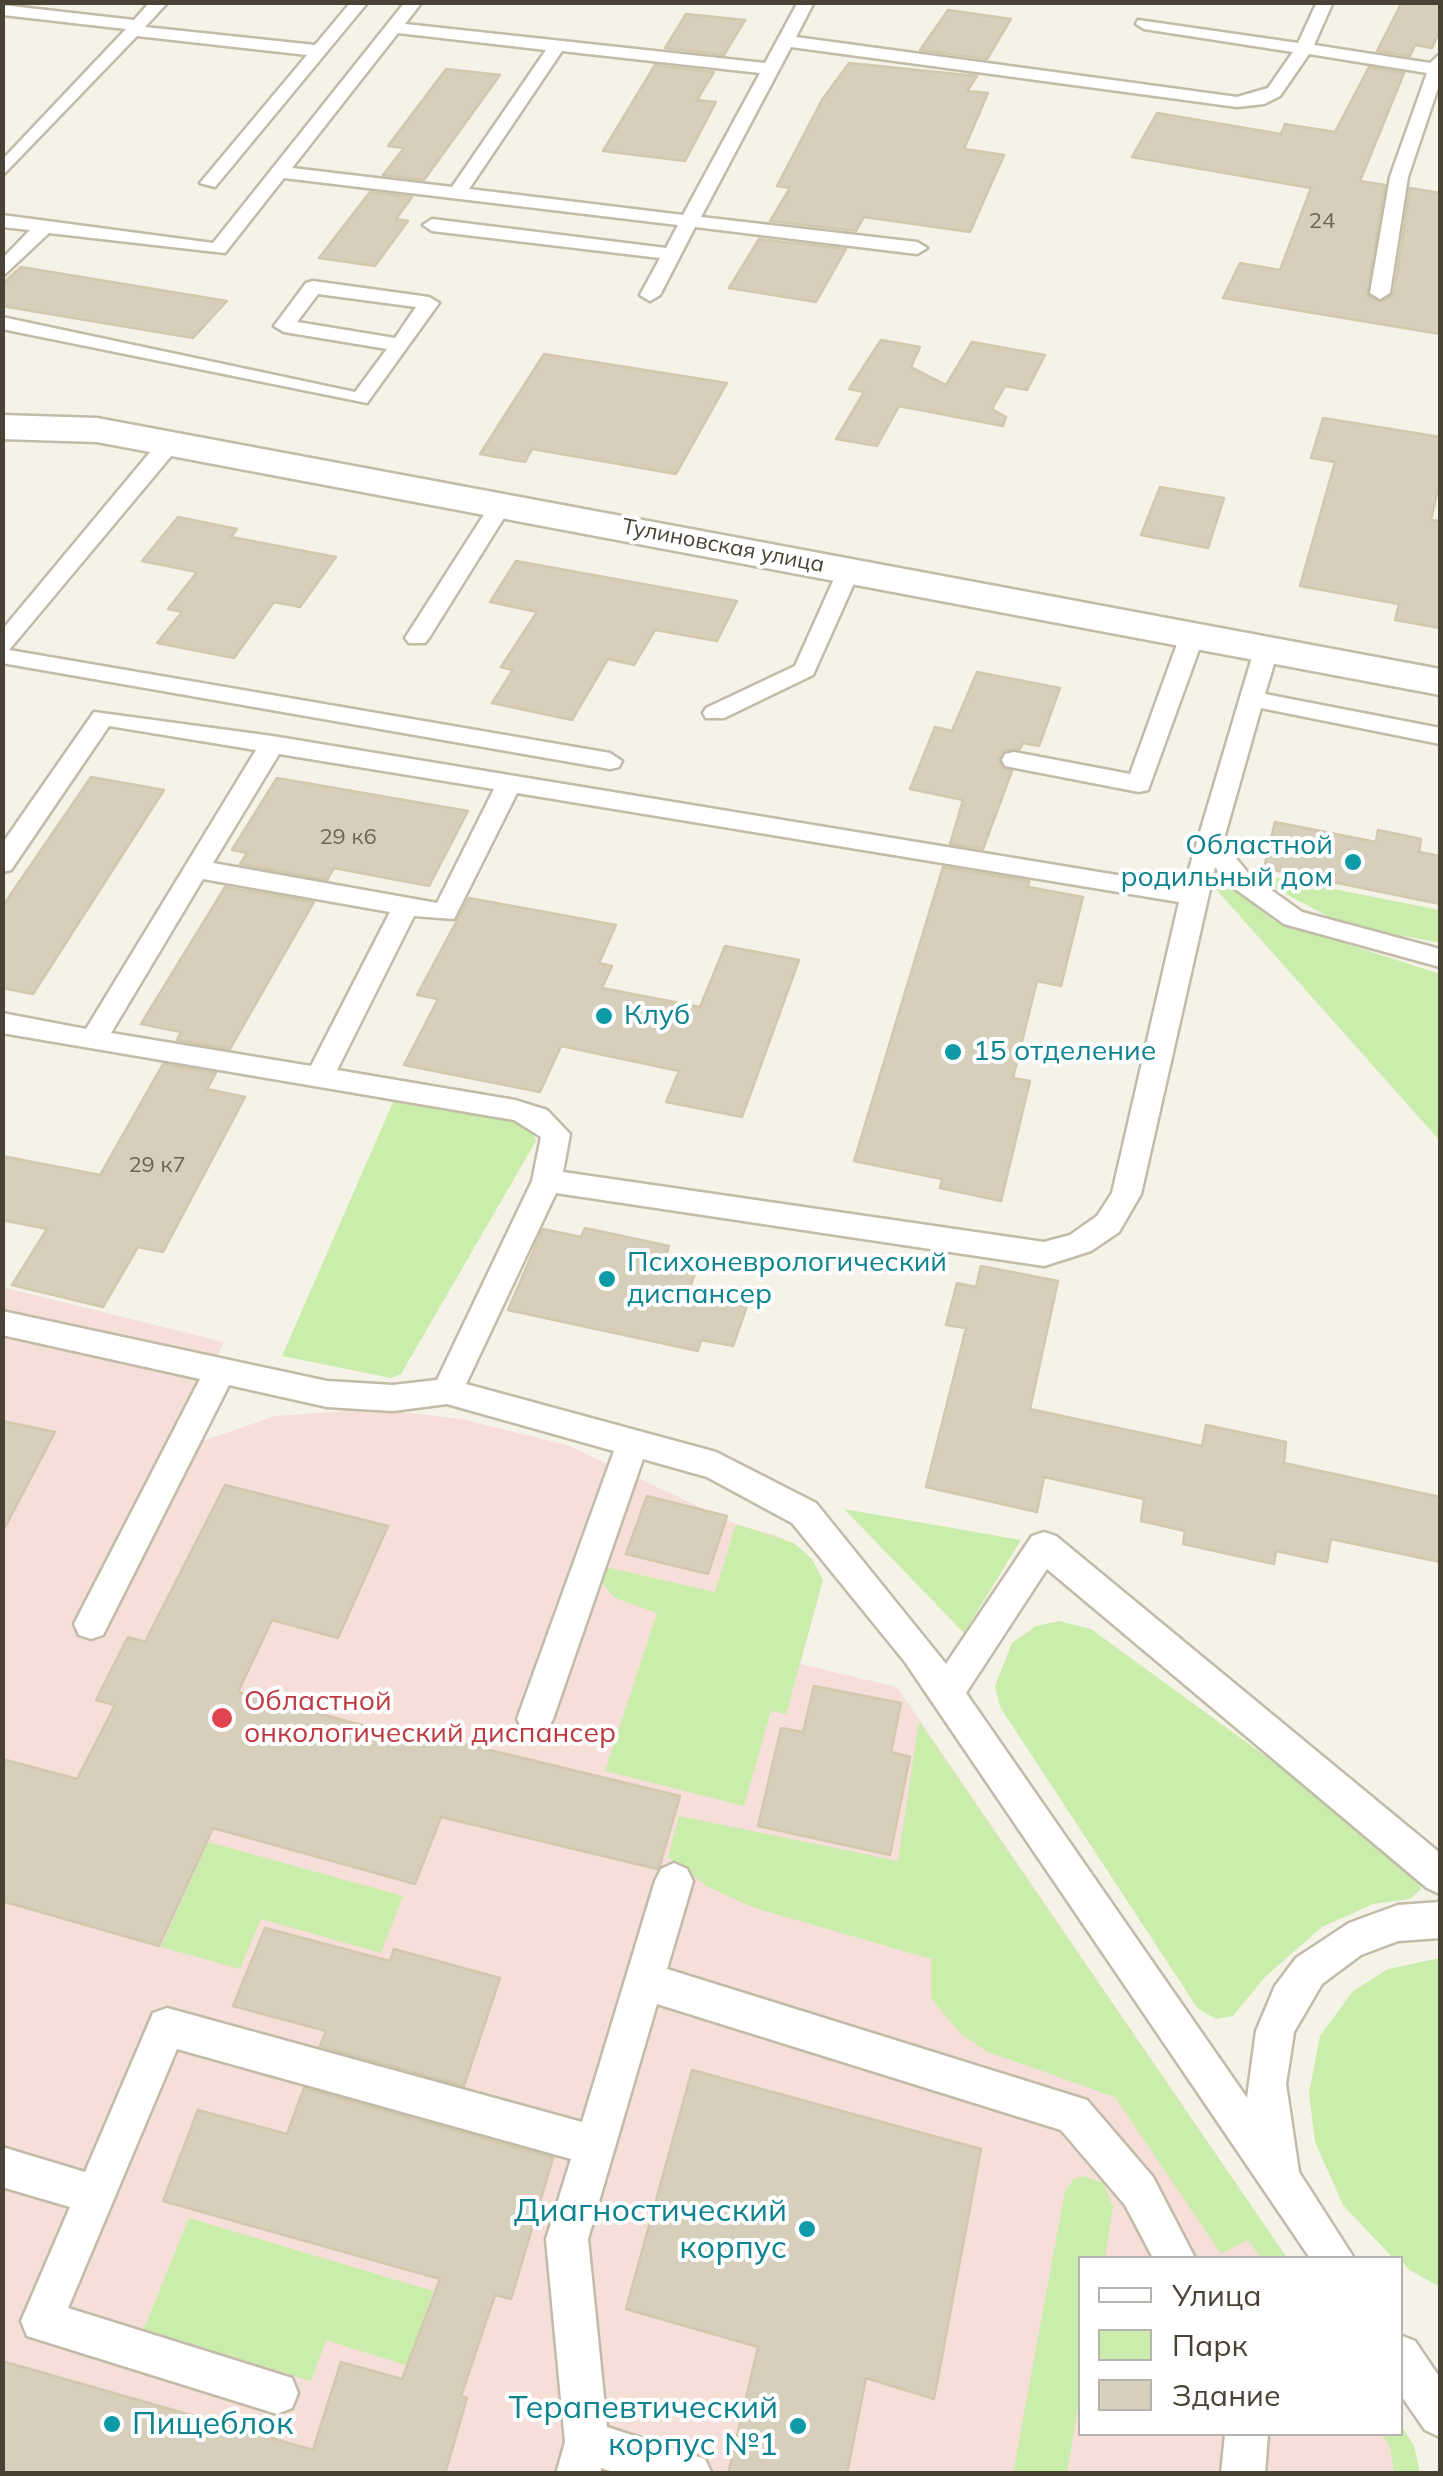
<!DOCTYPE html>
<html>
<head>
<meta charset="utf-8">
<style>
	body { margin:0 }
	#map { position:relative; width:1443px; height:2476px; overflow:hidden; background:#f5f2e7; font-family:Mulish,sans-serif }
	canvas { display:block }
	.frame { position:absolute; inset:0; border:5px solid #494235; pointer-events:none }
	.legend { position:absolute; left:1078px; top:2256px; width:325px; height:180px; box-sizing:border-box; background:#fff; border:2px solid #b6b3ae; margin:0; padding:12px 18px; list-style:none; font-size:30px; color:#494235 }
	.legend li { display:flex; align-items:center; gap:20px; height:50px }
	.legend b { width:50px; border:2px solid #b6b3ae }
</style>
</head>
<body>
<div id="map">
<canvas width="1443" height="2476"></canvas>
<div class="frame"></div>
<ul class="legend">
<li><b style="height:12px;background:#fff"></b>Улица</li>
<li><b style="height:28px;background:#caedac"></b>Парк</li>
<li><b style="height:28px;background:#d7cfbb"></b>Здание</li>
</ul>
</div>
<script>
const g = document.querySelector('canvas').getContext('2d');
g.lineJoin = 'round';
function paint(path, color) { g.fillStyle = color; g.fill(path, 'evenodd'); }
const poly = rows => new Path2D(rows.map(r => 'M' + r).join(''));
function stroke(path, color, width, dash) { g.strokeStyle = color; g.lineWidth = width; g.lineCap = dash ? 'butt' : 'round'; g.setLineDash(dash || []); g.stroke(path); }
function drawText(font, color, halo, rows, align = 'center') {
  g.font = font + ' Mulish,sans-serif'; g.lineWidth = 8; g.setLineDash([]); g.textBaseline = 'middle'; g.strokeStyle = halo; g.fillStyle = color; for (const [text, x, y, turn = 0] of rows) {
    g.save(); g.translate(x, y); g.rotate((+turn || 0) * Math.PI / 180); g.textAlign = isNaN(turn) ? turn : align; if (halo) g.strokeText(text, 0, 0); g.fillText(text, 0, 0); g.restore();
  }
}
paint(poly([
	[2,1287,224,1342,174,1451,275,1416,375,1409,461,1419,567,1445,736,1524,781,1537,804,1551,823,1580,800,1664,897,1687,1287,2258,1080,2258,1080,2434,1400,2434,1401,2425,1414,2446,1420,2473,3,2473]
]), '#f6dfd9');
paint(poly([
	[1219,868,1273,920,1440,974,1440,1141,1214,887],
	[1268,876,1440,910,1440,943,1343,924,1274,888],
	[394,1100,515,1122,533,1133,536,1141,401,1374,391,1378,282,1356],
	[844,1509,1021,1540,964,1633],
	[736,1524,794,1543,812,1559,823,1580,786,1714,771,1711,744,1806,605,1771,657,1613,615,1598,602,1583,601,1566,715,1592],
	[1059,1621,1091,1629,1415,1865,1421,1889,1410,1899,1373,1904,1322,1927,1265,1977,1233,2016,1216,2019,1198,2009,1000,1707,995,1686,1012,1643,1036,1626],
	[919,1721,1287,2258,1261,2258,1248,2240,1221,2254,1115,2097,988,2052,960,2033,931,1998,931,1959,755,1908,708,1887,668,1857,679,1816,898,1861],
	[208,1842,403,1896,381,1953,261,1919,240,1969,161,1947],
	[1440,1958,1440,2287,1408,2269,1400,2258,1393,2258,1343,2205,1315,2142,1309,2093,1320,2036,1353,1991,1388,1969],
	[1083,2176,1104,2183,1113,2207,1105,2258,1080,2258,1080,2397,1067,2473,1013,2473,1065,2191,1074,2179],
	[189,2218,433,2291,408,2366,326,2340,311,2381,144,2329],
	[1401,2425,1414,2446,1420,2473,1394,2473,1390,2446,1382,2434,1400,2434]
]), '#caedac');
const building = poly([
	[1402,2,1440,2,1440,30,1432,48,1415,45,1410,56,1377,51,1402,2],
	[948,10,1011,19,987,59,920,50,948,10],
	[686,14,745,20,724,55,665,48,686,14],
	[849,63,977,76,967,91,988,93,964,149,1004,155,970,232,864,217,856,231,770,221,790,188,777,186,822,100,849,63],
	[655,65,714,72,697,100,716,102,685,161,603,151,655,65],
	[1369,67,1404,73,1360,181,1385,185,1367,295,1382,302,1394,294,1410,188,1440,193,1440,334,1223,298,1240,263,1280,270,1311,188,1132,157,1157,113,1281,134,1285,124,1335,132,1369,67],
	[446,69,500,75,424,180,383,175,404,148,388,146,446,69],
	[370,192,412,197,396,219,408,221,375,266,319,258,370,192],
	[759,239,846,249,816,302,729,288,759,239],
	[21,267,227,301,193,338,2,306,2,284,21,267],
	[881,340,920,347,911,367,946,385,972,342,1045,355,1027,390,1005,386,992,409,1006,417,1003,426,899,406,877,446,836,439,864,392,849,389,881,340],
	[544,354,727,383,676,474,532,449,525,462,480,454,544,354],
	[1323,418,1440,437,1440,480,1431,520,1440,521,1440,628,1395,620,1399,604,1300,586,1335,462,1311,458,1323,418],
	[1160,487,1224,498,1208,548,1141,535,1160,487],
	[178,517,237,529,231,537,336,557,300,607,274,602,234,658,157,643,182,612,168,609,197,572,142,561,178,517],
	[516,561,737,601,717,641,655,630,634,665,608,659,572,720,492,703,513,670,501,667,537,612,490,602,516,561],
	[977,672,1060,688,1039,746,1023,743,1020,749,1004,750,999,758,1002,768,1012,771,983,849,950,844,963,800,910,789,935,727,952,731,977,672],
	[91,777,164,790,33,994,2,988,2,907,91,777],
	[277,778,468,811,429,886,334,868,327,880,240,864,247,853,232,850,277,778],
	[1275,822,1376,842,1378,830,1421,839,1419,852,1440,856,1440,904,1264,868,1275,822],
	[943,867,1029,881,1028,887,1083,897,1061,986,1037,981,1013,1078,1030,1081,1001,1201,940,1188,942,1179,854,1161,943,867],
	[225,887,314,902,230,1049,177,1040,181,1032,141,1024,225,887],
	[469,898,616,925,599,963,612,966,602,988,700,1007,725,946,799,960,742,1117,666,1102,679,1071,561,1046,540,1092,404,1065,438,999,417,995,469,898],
	[163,1064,216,1073,207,1089,245,1097,163,1252,138,1247,103,1307,12,1285,47,1229,2,1220,2,1156,100,1175,163,1064],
	[585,1228,669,1246,665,1258,698,1265,688,1293,747,1306,733,1346,701,1340,698,1351,508,1310,543,1229,581,1237,585,1228],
	[981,1266,1058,1281,1030,1409,1202,1446,1206,1425,1286,1442,1284,1463,1440,1497,1440,1562,1331,1539,1327,1562,1276,1551,1274,1564,1183,1544,1185,1531,1141,1521,1144,1499,1044,1477,1037,1512,926,1487,966,1328,946,1325,957,1283,976,1287,981,1266],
	[2,1421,55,1432,2,1533,2,1421],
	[225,1485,388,1526,338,1638,272,1620,238,1692,433,1744,436,1737,680,1796,660,1865,657,1869,441,1817,415,1884,213,1828,159,1946,2,1901,2,1759,77,1779,115,1705,96,1700,128,1637,145,1642,225,1485],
	[647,1496,727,1516,708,1574,626,1554,647,1496],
	[814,1686,901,1703,891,1752,910,1757,890,1855,758,1826,781,1728,803,1732,814,1686],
	[265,1928,390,1961,394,1949,500,1978,464,2086,320,2046,326,2031,233,2006,265,1928],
	[692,2070,981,2149,934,2399,866,2378,847,2474,728,2474,758,2347,626,2309,692,2070],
	[304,2088,553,2158,511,2299,495,2295,461,2396,467,2398,445,2474,2,2474,2,2361,313,2450,341,2362,402,2379,440,2279,163,2201,198,2110,287,2134,304,2088]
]);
paint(building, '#d7cfbb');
stroke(building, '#d3c7ae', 2.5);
const service = poly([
	[150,2,168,2,145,27,315,45,351,2,368,2,215,187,200,183,307,55,137,36,2,176,2,160,126,29,3,15,2,5,134,20,150,2],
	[405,2,422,2,405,24,765,63,798,2,814,2,796,37,1237,97,1268,88,1293,52,1144,29,1136,24,1138,20,1298,43,1317,2,1333,2,1314,45,1430,63,1440,54,1440,82,1408,177,1390,293,1380,299,1370,293,1390,177,1427,73,1309,54,1280,96,1264,104,1237,107,791,47,701,217,917,242,927,248,917,254,695,227,660,295,650,301,640,295,660,258,432,231,423,225,432,219,666,248,678,225,284,178,225,253,49,233,2,277,2,259,30,230,2,227,2,215,213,243,405,2],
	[398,33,546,50,452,187,292,168,398,33],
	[562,51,760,73,683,215,469,189,562,51],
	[313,281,429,297,439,303,367,403,2,329,2,317,355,392,387,349,284,332,274,326,306,283,313,281],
	[318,294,416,307,395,338,297,322,318,294],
	[169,438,180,444,177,449,9,650,610,753,622,761,619,767,610,769,2,663,2,630,161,439,169,438],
	[501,498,512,505,429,638,425,643,409,643,405,638,490,505,501,498],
	[849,563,860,570,813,675,724,718,706,718,703,713,706,708,795,666,838,570,849,563],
	[1193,626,1205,633,1148,790,1139,792,1005,766,1002,760,1005,754,1014,752,1130,774,1181,633,1193,626],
	[1267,640,1279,647,1265,694,1440,728,1440,744,1261,708,1223,842,1249,874,1302,912,1440,949,1440,967,1284,924,1231,886,1215,867,1141,1194,1119,1232,1091,1251,1044,1266,556,1193,466,1384,716,1452,816,1503,946,1664,1032,1536,1044,1532,1056,1536,1440,1853,1440,1894,1427,1888,1047,1569,966,1693,1247,2098,1256,2031,1275,1986,1296,1958,1349,1923,1398,1905,1440,1902,1440,1938,1398,1941,1361,1955,1322,1984,1294,2032,1286,2084,1299,2172,1354,2258,1310,2258,905,1662,792,1523,707,1477,643,1459,553,1719,547,1730,535,1735,523,1730,517,1719,614,1451,447,1404,393,1411,327,1407,229,1385,103,1635,91,1639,79,1635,74,1624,200,1379,2,1335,2,1311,327,1381,393,1385,437,1380,532,1181,541,1137,514,1120,2,1033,2,1013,86,1029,256,750,109,726,11,870,2,872,2,844,94,712,272,736,1184,886,1255,647,1267,640],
	[279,754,494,789,437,903,213,863,279,754],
	[517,793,1179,902,1112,1193,1097,1216,1070,1235,1044,1242,563,1172,570,1134,547,1110,515,1100,337,1070,414,916,454,919,517,793],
	[203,879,390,912,311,1066,111,1033,203,879],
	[674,1863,687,1869,693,1881,667,1969,1087,2100,1153,2177,1195,2258,1153,2258,1125,2205,1061,2130,657,2004,588,2239,607,2427,705,2459,712,2474,619,2474,601,2468,600,2474,556,2474,565,2442,546,2239,571,2159,177,2049,68,2308,292,2378,298,2393,292,2408,277,2414,27,2336,21,2321,70,2207,2,2187,2,2147,85,2172,153,2013,167,2008,582,2122,655,1881,661,1869,674,1863],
	[1400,2335,1415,2341,1440,2378,1440,2437,1425,2430,1400,2394,1400,2335],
	[1225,2434,1268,2434,1265,2474,1221,2474,1225,2434]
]);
const minor = poly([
	[2,415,97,418,1440,669,1440,695,97,442,2,439,2,415]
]);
stroke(service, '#c1bba8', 5);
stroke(minor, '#c1bba8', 5);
paint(service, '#fff');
paint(minor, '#fff');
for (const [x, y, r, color] of [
	[1353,862,10,"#0f9aa8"],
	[604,1016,10,"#0f9aa8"],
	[953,1052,10,"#0f9aa8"],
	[607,1279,10,"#0f9aa8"],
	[222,1718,12,"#e0444e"],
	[807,2229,10,"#0f9aa8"],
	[112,2424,10,"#0f9aa8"],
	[798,2426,10,"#0f9aa8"]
]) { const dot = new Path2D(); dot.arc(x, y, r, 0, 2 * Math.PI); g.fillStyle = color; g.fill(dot); stroke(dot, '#fff', 4); }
drawText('22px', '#6c6556', null, [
	["24",1322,221],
	["29 к6",348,837],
	["29 к7",157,1165]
]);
drawText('22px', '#494235', '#fff', [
	["Тулиновская улица",723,546,11]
]);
drawText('28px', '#0d838f', '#fff', [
	["Областной",1333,846,"right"],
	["родильный дом",1333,878,"right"],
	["Клуб",624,1016],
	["15 отделение",973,1052],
	["Психоневрологический",627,1263],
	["диспансер",627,1295]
], 'left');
drawText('28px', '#be3a42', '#fff', [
	["Областной",244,1702],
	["онкологический диспансер",244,1734]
], 'left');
drawText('32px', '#0d838f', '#fff', [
	["Диагностический",787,2211],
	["корпус",787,2248],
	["Терапевтический",778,2408],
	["корпус №1",778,2445],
	["Пищеблок",132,2424,"left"]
], 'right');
</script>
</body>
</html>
